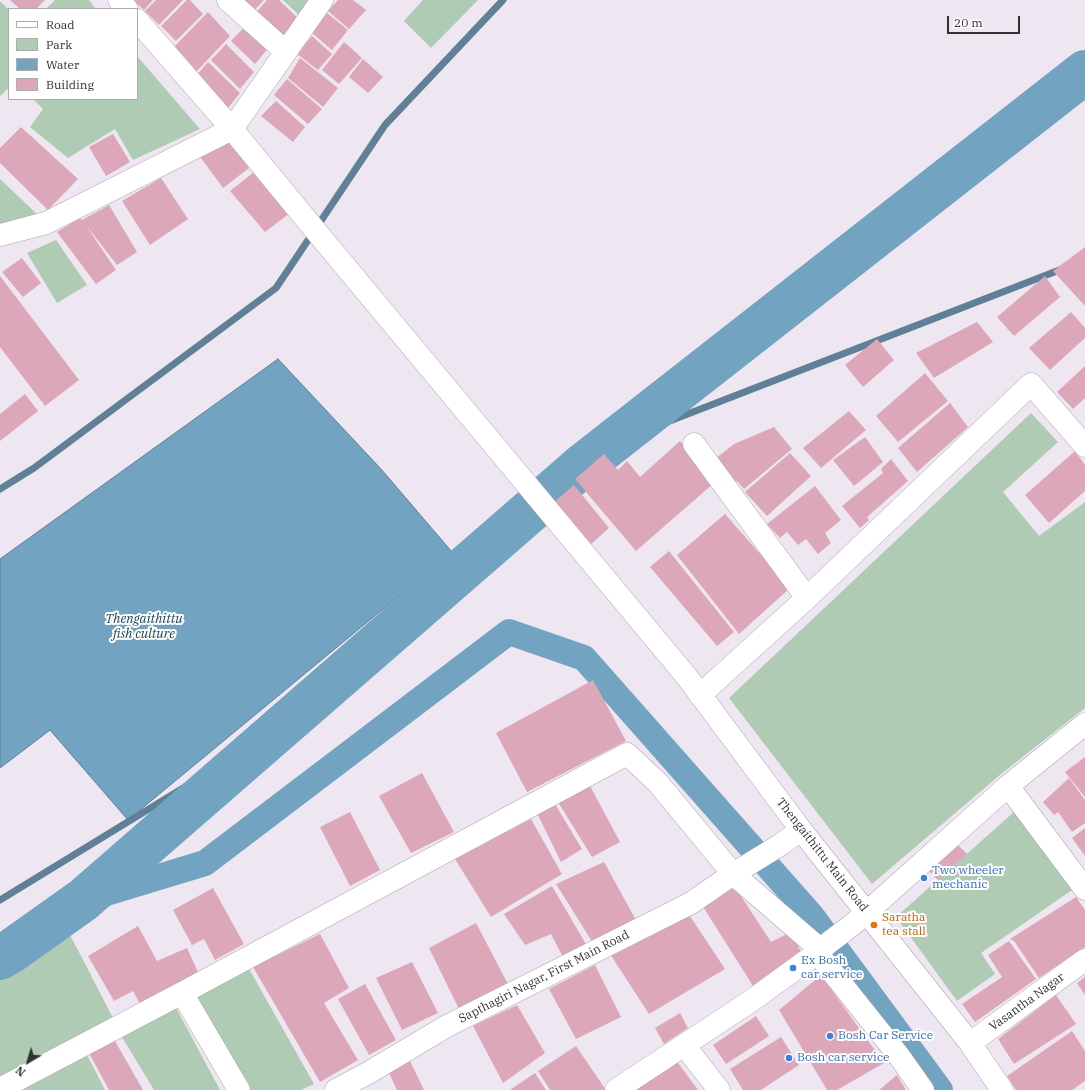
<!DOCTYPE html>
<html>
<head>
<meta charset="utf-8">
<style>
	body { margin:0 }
	#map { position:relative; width:1085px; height:1090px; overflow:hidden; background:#eee6f1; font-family:"IBM Plex Serif",serif }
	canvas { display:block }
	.legend { position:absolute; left:8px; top:8px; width:130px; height:92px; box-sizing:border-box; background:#fff; border:1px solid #adacad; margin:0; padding:5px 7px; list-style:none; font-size:12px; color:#322f33 }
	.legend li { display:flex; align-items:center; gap:8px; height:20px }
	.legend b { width:20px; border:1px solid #adacad }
	.north { position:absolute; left:8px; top:1042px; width:40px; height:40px; -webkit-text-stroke:3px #fff; paint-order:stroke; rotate:218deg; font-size:11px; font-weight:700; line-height:16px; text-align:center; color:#322f33 }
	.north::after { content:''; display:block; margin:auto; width:14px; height:18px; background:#322f33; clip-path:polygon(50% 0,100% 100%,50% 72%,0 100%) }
	.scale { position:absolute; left:947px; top:16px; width:73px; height:18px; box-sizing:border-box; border:2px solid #322f33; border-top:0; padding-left:5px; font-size:12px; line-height:14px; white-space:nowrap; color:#322f33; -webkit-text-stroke:3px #fff; paint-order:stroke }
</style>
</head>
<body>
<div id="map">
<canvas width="1085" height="1090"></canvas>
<ul class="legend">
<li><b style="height:5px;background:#fff"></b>Road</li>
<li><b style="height:11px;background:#afcbb4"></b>Park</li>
<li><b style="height:11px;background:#72a3c0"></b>Water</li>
<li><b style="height:11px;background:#dda7ba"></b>Building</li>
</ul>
<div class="north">N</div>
<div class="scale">20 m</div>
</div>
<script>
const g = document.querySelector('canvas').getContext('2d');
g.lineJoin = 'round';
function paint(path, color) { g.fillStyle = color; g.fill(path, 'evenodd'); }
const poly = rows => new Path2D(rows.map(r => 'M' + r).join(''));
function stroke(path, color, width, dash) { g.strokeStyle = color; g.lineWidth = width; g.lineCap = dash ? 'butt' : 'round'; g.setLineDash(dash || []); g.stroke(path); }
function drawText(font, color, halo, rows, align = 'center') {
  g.font = font + ' "IBM Plex Serif",serif'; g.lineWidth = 4; g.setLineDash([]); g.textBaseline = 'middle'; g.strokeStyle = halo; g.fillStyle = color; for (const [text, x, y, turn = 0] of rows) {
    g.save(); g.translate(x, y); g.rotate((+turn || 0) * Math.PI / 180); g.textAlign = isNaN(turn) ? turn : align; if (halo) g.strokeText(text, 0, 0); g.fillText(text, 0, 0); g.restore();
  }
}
paint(poly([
	[55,0,89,0,96,9,46,9],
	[283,0,317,0,304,20],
	[423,0,478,0,431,48,404,21],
	[0,1,9,10,9,88,0,96],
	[137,56,200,129,133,160,115,129,68,158,30,127,43,109,33,99,137,99],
	[0,179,39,216,0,232],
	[56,240,87,285,57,303,27,253],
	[1031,413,1058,442,1003,492,1039,536,1085,502,1085,708,1001,774,872,884,729,698],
	[1015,811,1072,890,981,953,995,974,957,1001,896,917],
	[66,927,113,1018,0,1078,0,967],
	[248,967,314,1084,301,1090,248,1090,196,996],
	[174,1004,220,1090,154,1090,119,1032],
	[84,1049,105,1090,7,1090]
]), '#afcbb4');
const water = poly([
	[278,359,381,469,452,552,128,820,50,730,0,768,0,559,278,359]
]);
paint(water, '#72a3c0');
stroke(water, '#5f8096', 1);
stroke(poly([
	[0,489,34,468,276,288,385,125,503,0],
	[0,900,211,771,468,544,569,460,1062,269]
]), '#5f8096', 7);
stroke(poly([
	[83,900,205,863,509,632,584,658,811,915,940,1090]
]), '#72a3c0', 26);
stroke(poly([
	[0,958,10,952,83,900,583,465,1085,72]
]), '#72a3c0', 44);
paint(poly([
	[10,0,45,0,36,9,20,9],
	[133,0,153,0,144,10],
	[156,0,183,0,159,25,145,11],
	[187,0,190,0,203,14,176,41,161,26],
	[237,0,264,0,252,13],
	[267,0,279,0,300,20,280,41,252,17],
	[338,0,353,0,366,10,349,29,328,11],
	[208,12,230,36,195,73,172,49],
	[327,13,348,30,332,50,312,33],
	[248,23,271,45,255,64,231,41],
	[312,36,332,54,318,70,297,54],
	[344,42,362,58,339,84,322,70],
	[226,44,254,72,240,89,211,60],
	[300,58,338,88,323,107,288,78],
	[363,59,383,77,368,93,349,77],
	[208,62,240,93,228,108,196,76],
	[287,79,322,109,308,124,274,95],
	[276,101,305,127,293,142,261,116],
	[21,127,78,179,48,210,0,163,0,148],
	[113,134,130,162,106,176,89,147],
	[228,136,249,168,223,188,198,154],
	[254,172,290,213,265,232,230,191],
	[161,178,188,219,150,245,122,201],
	[109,205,137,252,117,265,85,224,116,270,96,284,57,232,80,218,82,220],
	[1085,247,1085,306,1053,271],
	[22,258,41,283,23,297,2,272],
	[0,276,79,380,45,406,0,347],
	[1045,276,1060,297,1014,336,997,317],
	[1071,312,1085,328,1085,338,1050,370,1029,348],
	[977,322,993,342,934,378,916,353],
	[877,339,894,360,863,387,845,365],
	[1085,366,1085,398,1073,409,1057,392],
	[925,373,948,401,898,442,876,416],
	[25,394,38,411,0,441,0,414],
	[950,403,968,427,917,472,898,448],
	[849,411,866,430,821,468,803,448],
	[774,427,792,449,744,489,737,481,732,485,711,462,734,444],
	[865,437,883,462,854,486,833,460],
	[680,441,714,483,636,551,575,479,604,454,618,470,627,461,640,477],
	[1075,451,1085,465,1085,491,1049,523,1025,495],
	[790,453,811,476,767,516,745,492],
	[891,459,908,481,867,517,869,520,860,528,842,506,883,473,881,469],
	[574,485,609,528,589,546,553,503],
	[815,486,841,520,825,533,831,543,818,554,806,539,798,545,787,532,780,538,767,524],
	[725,514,790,588,739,634,677,555],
	[669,551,734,632,717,646,650,567],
	[593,680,626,741,527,792,496,733],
	[1085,757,1085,797,1065,772],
	[422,773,454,832,411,853,379,796],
	[1069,778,1085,800,1085,823,1072,832,1058,812,1054,815,1043,802],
	[589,784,620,842,592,857,558,802],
	[555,804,582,849,561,862,537,813],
	[350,812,380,870,350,886,320,827],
	[531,819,562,874,491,917,455,859],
	[1085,828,1085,856,1072,838],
	[955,842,967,854,938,880,926,868],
	[604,862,636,920,593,943,556,884],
	[552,886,587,946,565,961,551,934,525,945,504,914],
	[735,887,771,942,791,932,804,958,753,986,702,905],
	[213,888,244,944,215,960,204,939,192,945,173,910],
	[1076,897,1085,910,1085,947,1039,978,1014,941,1010,939],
	[688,913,725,969,649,1014,610,954],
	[476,923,510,988,460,1011,429,948],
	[138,926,157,961,187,948,198,972,140,1004,133,991,114,1001,88,956],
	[320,934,349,988,324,1003,358,1060,320,1082,253,967],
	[1009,941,1036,979,975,1022,962,1004,1002,977,988,955],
	[412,962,438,1013,402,1030,376,978],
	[595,965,621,1017,576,1039,549,989],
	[821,975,884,1063,837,1090,827,1090,779,1010],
	[1085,977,1085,995,1077,983],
	[365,984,396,1040,369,1055,338,999],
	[1056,995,1076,1024,1014,1064,998,1039],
	[517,1005,545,1053,503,1083,473,1026],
	[680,1013,688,1028,664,1044,655,1028],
	[756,1016,769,1036,726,1064,713,1045],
	[1072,1031,1085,1051,1085,1081,1072,1090,1016,1090,1007,1076],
	[781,1037,799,1065,761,1090,743,1090,730,1069],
	[115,1041,143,1090,109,1090,89,1053],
	[576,1046,606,1090,550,1090,538,1071],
	[409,1059,424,1090,397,1090,387,1069],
	[676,1060,698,1090,632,1090],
	[535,1073,546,1090,510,1090],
	[897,1075,906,1090,879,1090]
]), '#dda7ba');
const minor = poly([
	[119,0,127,9],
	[228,0,286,52],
	[137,20,232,129,310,224,687,677,801,830,970,1043,1002,1090],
	[0,235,46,223,232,129,322,0],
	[694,444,807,598],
	[700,695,807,598,1031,384,1085,446],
	[1008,786,1085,889],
	[182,993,239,1090],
	[970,1043,1085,960],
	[684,1045,719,1090],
	[0,1089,182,993,627,754,658,783,733,874,813,943,817,953,899,1056,923,1090],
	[336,1090,368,1073,447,1026,691,903,733,874,780,845,801,830],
	[616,1090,751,1001,817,953,827,944,852,925,866,913,1008,786,1085,724]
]);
stroke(minor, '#aea6b1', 23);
stroke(minor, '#fff', 22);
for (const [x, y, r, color] of [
	[924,878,4,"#3f7fe0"],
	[874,925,4,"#e8710a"],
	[793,968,4,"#3f7fe0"],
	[830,1036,4,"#3f7fe0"],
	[789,1058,4,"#3f7fe0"]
]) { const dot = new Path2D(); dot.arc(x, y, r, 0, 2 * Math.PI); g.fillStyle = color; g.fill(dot); stroke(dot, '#fff', 1.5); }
drawText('12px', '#322f33', '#fff', [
	["Thengaithittu Main Road",822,855,52],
	["Sapthagiri Nagar, First Main Road",544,977,-27],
	["Vasantha Nagar",1027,1002,-36]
]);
drawText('12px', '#366cbe', '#fff', [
	["Two wheeler",932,871],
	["mechanic",932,885],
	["Ex Bosh",801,961],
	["car service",801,975],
	["Bosh Car Service",838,1036],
	["Bosh car service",797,1058]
], 'left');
drawText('12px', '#c56008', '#fff', [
	["Saratha",882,918],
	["tea stall",882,932]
], 'left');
drawText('italic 13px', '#143e53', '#fff', [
	["Thengaithittu",144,619],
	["fish culture",144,634]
]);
</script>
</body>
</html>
